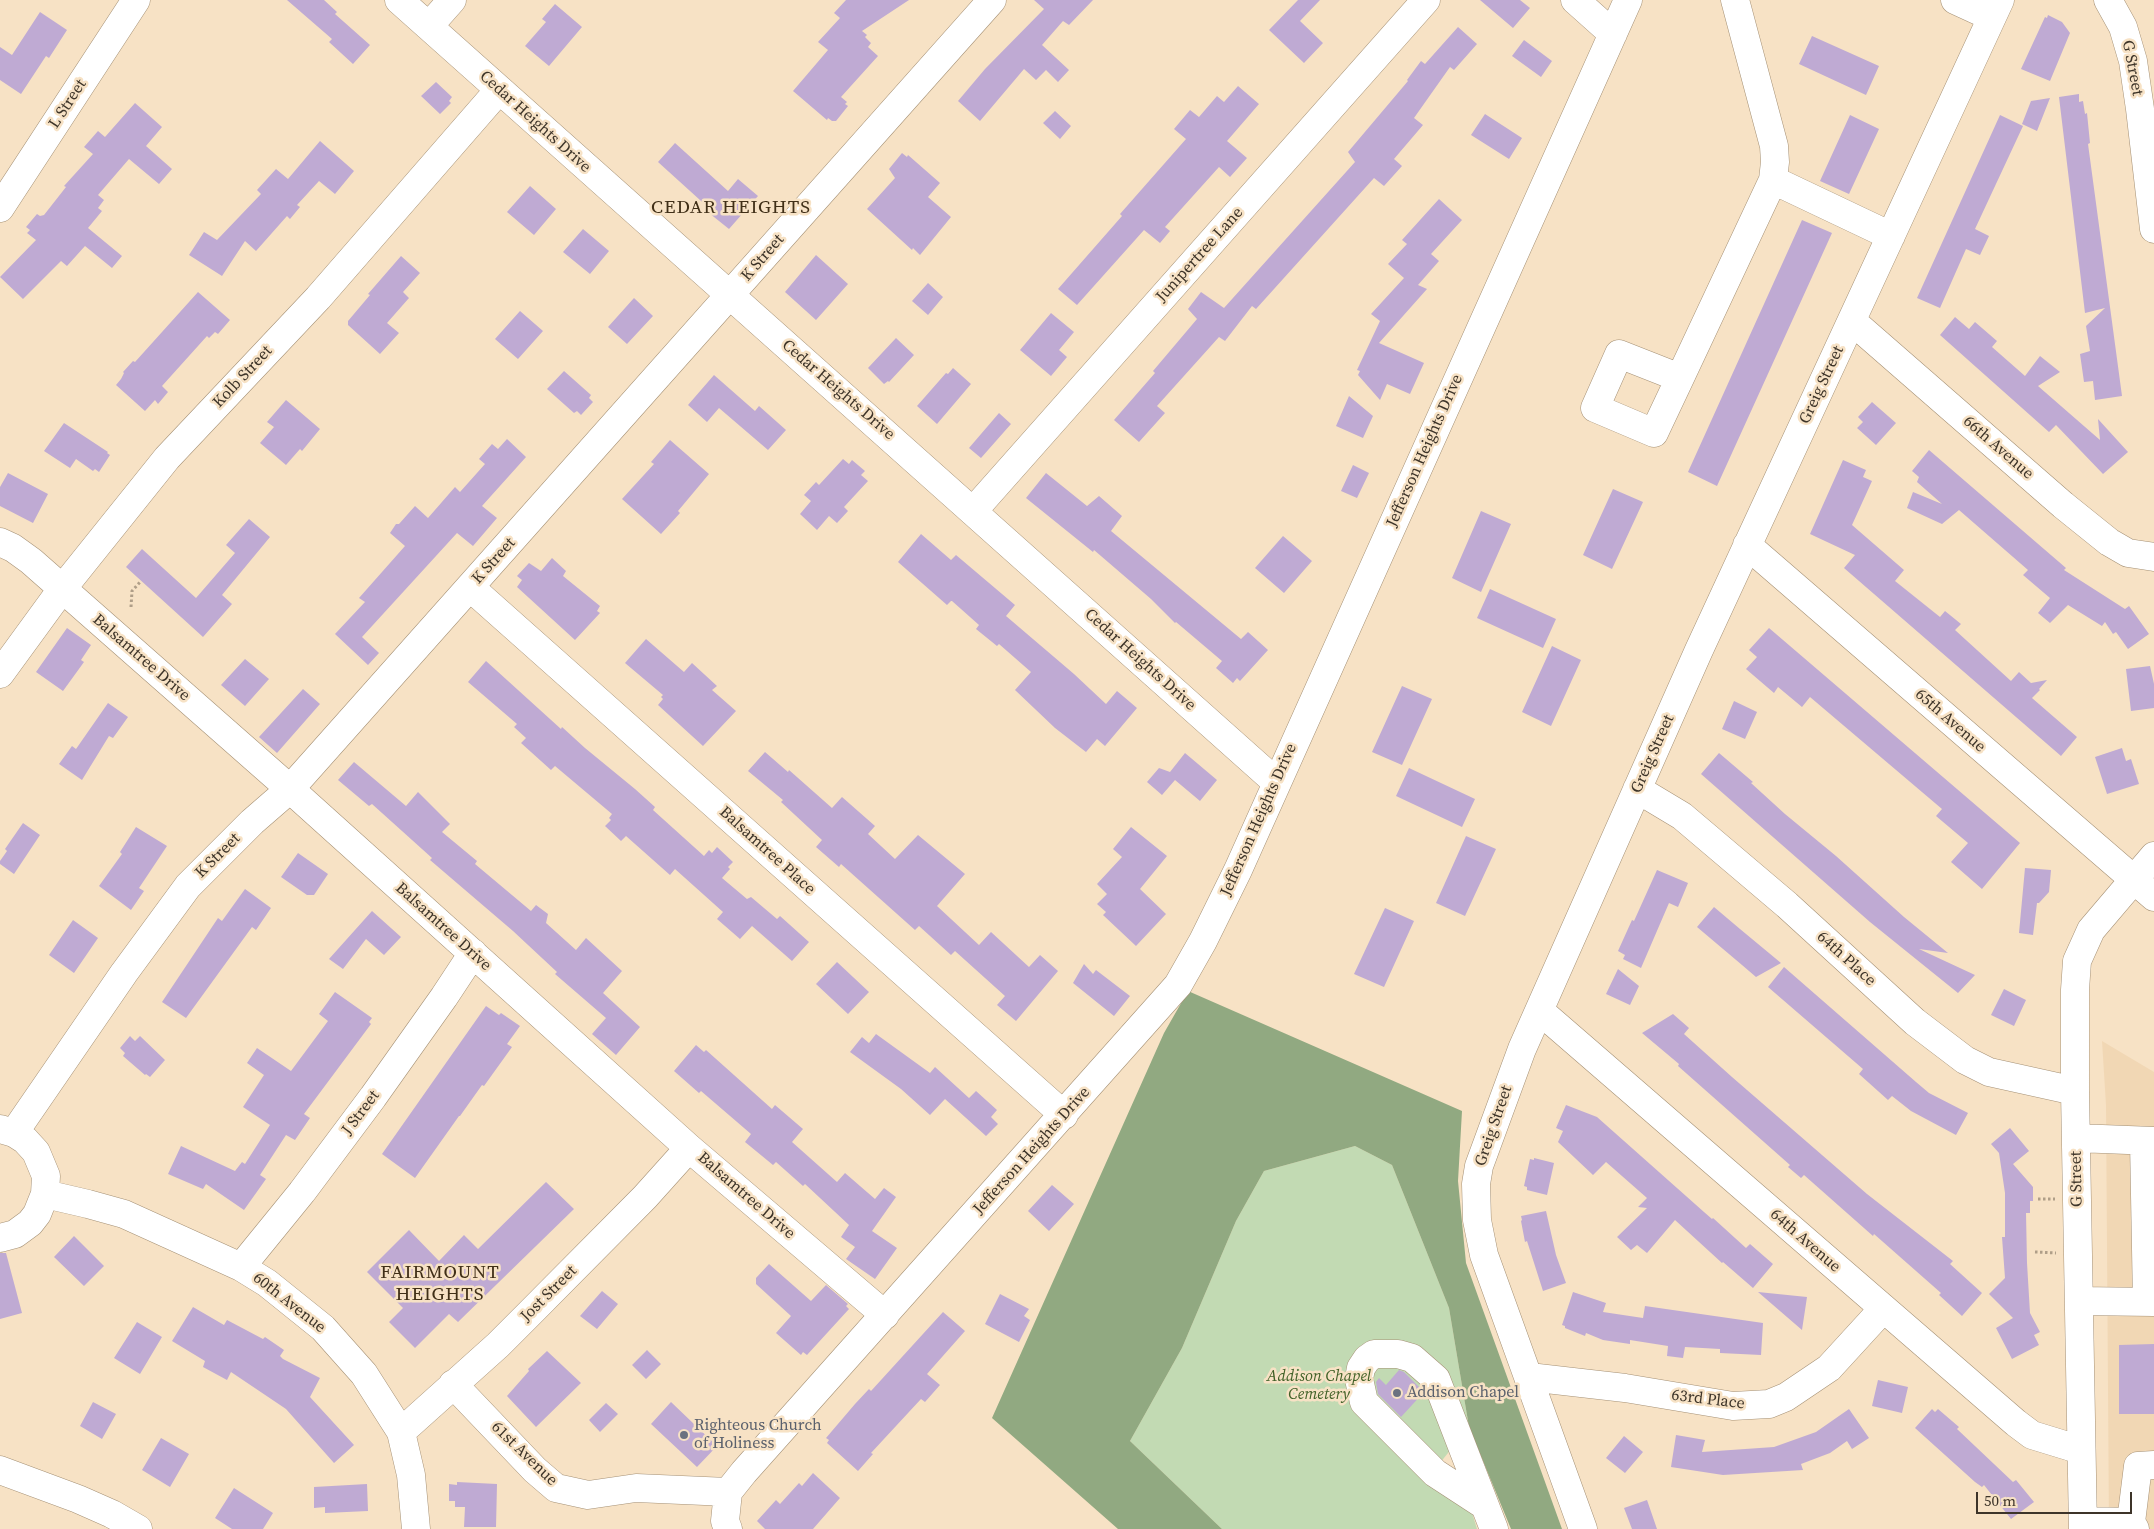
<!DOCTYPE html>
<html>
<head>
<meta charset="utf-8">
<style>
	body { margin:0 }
	#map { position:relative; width:2154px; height:1529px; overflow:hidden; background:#f7e2c5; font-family:"Source Serif 4",serif }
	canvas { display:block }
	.scale { position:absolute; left:1976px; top:1492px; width:156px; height:22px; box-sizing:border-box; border:2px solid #3d3429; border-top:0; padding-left:6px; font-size:15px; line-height:18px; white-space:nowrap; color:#3d3429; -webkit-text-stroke:4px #f7e2c5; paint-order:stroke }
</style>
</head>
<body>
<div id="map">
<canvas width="2154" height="1529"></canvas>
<div class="scale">50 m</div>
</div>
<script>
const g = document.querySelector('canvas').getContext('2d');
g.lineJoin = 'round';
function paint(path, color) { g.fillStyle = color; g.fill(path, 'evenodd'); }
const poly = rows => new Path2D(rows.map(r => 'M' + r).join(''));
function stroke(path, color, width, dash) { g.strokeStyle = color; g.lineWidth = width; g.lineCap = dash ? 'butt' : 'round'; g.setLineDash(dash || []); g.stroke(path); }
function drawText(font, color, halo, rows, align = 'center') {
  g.font = font + ' "Source Serif 4",serif'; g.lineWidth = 5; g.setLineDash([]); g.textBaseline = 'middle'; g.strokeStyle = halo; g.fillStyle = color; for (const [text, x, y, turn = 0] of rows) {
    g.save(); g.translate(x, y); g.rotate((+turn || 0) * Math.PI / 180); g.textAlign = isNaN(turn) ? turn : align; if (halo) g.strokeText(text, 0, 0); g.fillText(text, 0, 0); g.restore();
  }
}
paint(poly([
	[2102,1041,2154,1072,2154,1529,2109,1529,2106,1105]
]), '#f1d7b4');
paint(poly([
	[1355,1146,1392,1165,1449,1308,1469,1427,1427,1479,1470,1506,1477,1529,1222,1529,1130,1441,1182,1348,1236,1221,1264,1171]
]), '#c2dab3');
paint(poly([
	[1188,991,1462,1111,1458,1181,1466,1263,1562,1529,1511,1529,1469,1427,1449,1308,1392,1165,1355,1146,1264,1171,1236,1221,1182,1348,1130,1441,1222,1529,1118,1529,992,1418,1164,1033]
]), '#91a981');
paint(poly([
	[287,0,324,0,337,12,335,14,370,45,353,64,329,42,332,39],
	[846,0,909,0,862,31,867,35,865,37,871,43,868,47,878,56,841,97,847,102,845,104,848,106,836,121,832,121,828,118,827,120,793,91,828,50,818,42,840,18,834,13],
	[1034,0,1093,0,1069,25,1063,21,1042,45,1069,70,1058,82,1046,70,1036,80,1024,69,980,121,958,101,985,69,1044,9],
	[1298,0,1320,0,1300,21,1323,43,1304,63,1269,30],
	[1480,0,1520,0,1530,8,1513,28],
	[555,4,582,27,549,66,525,46,546,22,542,19],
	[40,12,67,30,49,58,46,56,21,94,0,80,0,47,12,55],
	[2048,15,2062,22,2070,33,2050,81,2021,69,2045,17,2047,18],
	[1458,27,1477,44,1454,70,1450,67,1414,118,1423,125,1394,159,1402,166,1384,186,1374,178,1256,309,1252,306,1225,341,1219,337,1157,406,1165,413,1139,442,1114,420,1155,373,1153,371,1197,319,1188,309,1201,292,1224,308,1355,162,1348,152,1408,81,1407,80,1421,61,1425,64],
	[1812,36,1879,66,1866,95,1799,64],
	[1524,40,1552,61,1541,77,1512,56],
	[436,82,452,97,449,101,451,103,440,114,421,96],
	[1238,86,1259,104,1227,141,1247,158,1230,177,1219,167,1165,227,1170,231,1160,243,1144,230,1077,305,1058,289,1122,216,1120,214,1186,139,1174,129,1190,110,1199,117,1217,96,1224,102],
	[2079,94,2079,102,2083,101,2085,114,2087,113,2090,143,2088,144,2122,396,2095,400,2093,381,2084,382,2080,354,2090,351,2086,326,2105,308,2085,313,2059,97],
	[2050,98,2037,131,2022,124,2031,101],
	[135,103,162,127,146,146,172,169,159,184,129,159,98,195,104,200,98,208,102,211,88,228,122,256,112,268,85,246,67,266,61,261,23,299,0,277,36,240,27,233,30,230,26,227,37,214,40,216,44,215,66,187,64,186,93,154,84,147,98,131,105,137],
	[1055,111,1071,126,1060,139,1043,123],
	[1485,114,1522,138,1509,159,1471,135],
	[1850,115,1879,129,1849,194,1820,181],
	[2000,115,2023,126,1975,229,1989,236,1980,255,1966,249,1940,308,1917,298],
	[320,141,354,171,335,194,319,181,297,205,300,207,290,219,287,216,256,251,245,241,222,276,189,255,204,232,217,240,261,194,257,190,276,169,288,179],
	[675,143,728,191,738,179,758,196,729,229,709,213,711,210,658,162],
	[902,153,907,157,908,155,940,183,928,197,951,217,920,255,913,248,912,250,867,209,895,178,889,169],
	[530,186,556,209,534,235,507,212],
	[1439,199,1462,220,1431,254,1439,261,1418,285,1427,289,1379,343,1424,363,1410,394,1387,384,1380,400,1358,375,1360,371,1357,370,1380,321,1371,314,1404,278,1388,264,1407,244,1402,240],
	[1802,220,1832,233,1717,486,1688,472],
	[583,229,609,251,590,274,563,252],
	[816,255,848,284,816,320,785,292],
	[401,256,420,273,403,292,409,298,387,323,399,333,380,354,348,325,348,321,370,295,368,294],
	[928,283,943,297,928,315,912,301],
	[198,292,230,320,218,334,215,332,209,338,207,336,162,386,168,392,158,404,155,400,145,411,116,385,121,379,124,373,123,372,133,361,135,362],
	[634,298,653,316,627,344,608,327],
	[520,311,543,331,518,359,495,339],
	[1051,313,1074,332,1059,350,1067,357,1051,376,1020,350],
	[1955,317,1969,329,1975,322,1997,341,1992,347,2025,376,2040,356,2060,372,2038,386,2100,440,2098,419,2128,452,2103,474,2056,425,2049,432,1940,335],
	[896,338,914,355,889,382,888,381,884,384,868,368],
	[953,368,971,384,937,424,917,406,946,373,948,374],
	[564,371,591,395,589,398,593,402,581,415,577,411,574,413,547,389],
	[714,375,755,411,759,406,786,430,768,450,719,408,707,422,688,405],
	[1349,396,1373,416,1363,438,1336,426],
	[286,400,320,429,302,451,300,449,286,465,260,443,274,427,267,422],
	[1872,402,1896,423,1876,445,1857,428,1863,422,1858,417],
	[999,413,1011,424,981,458,969,448],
	[64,423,108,452,107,453,110,455,99,472,95,469,93,471,76,459,70,468,44,451],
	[507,439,526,457,482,506,497,518,473,546,457,533,362,637,379,653,368,665,335,634,365,602,359,598,405,546,390,533,396,524,399,524,415,506,428,518,455,487,460,492,485,464,479,459,492,444,498,449],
	[670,440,709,474,678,511,680,513,661,534,622,499,654,464,651,462],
	[1929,450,2066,568,2064,570,2125,609,2129,606,2149,634,2128,649,2116,632,2113,634,2105,622,2102,626,2068,605,2050,623,2038,613,2050,598,2023,575,2028,570,1959,510,1942,524,1907,508,1913,492,1942,504,1917,482,1919,477,1912,471],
	[843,459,849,464,852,460,865,471,861,475,868,481,844,507,848,511,837,523,829,516,817,530,800,514,811,501,804,495,816,482,819,485],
	[1843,460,1866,470,1863,477,1872,481,1852,525,1904,570,1895,581,1940,617,1945,611,1961,624,1955,630,2011,681,2019,672,2031,683,2047,680,2039,689,2040,690,2032,698,2077,737,2061,756,1844,568,1855,555,1810,534],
	[1353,465,1369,473,1357,498,1341,491],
	[8,473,48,494,33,523,0,506,0,487],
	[1046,473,1087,506,1099,496,1122,516,1111,531,1241,639,1248,632,1268,650,1240,681,1237,678,1233,683,1216,668,1222,661,1176,622,1175,623,1151,599,1094,550,1093,552,1026,498],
	[1613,489,1643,502,1612,569,1583,555],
	[1481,511,1511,524,1481,592,1452,578],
	[249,519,270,537,222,595,232,604,203,637,126,567,142,549,196,598,235,553,226,545],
	[921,534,951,560,956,555,1015,605,1006,616,1074,674,1106,704,1117,691,1137,708,1105,746,1097,739,1086,752,1055,728,1015,690,1031,672,999,644,997,646,976,629,979,625,952,601,951,601,947,605,898,562],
	[1283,536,1312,561,1284,593,1255,568],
	[552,558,566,571,563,576,600,606,597,611,600,613,575,640,517,587,522,580,517,576,529,563,541,571],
	[1490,589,1556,619,1543,648,1477,618],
	[67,628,91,645,81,660,84,662,63,691,36,672],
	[1769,628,2020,843,1982,889,1951,862,1968,843,1936,816,1942,809,1810,697,1802,707,1778,687,1774,693,1746,669,1757,657,1749,650],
	[646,639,684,672,692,663,717,686,712,690,736,711,703,746,658,705,663,699,661,697,663,695,625,663],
	[1552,646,1581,660,1551,726,1522,712],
	[245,659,269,679,245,706,221,685],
	[486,661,561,729,562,727,585,748,635,789,655,807,653,810,704,856,709,850,712,853,717,847,733,862,728,867,730,869,722,878,747,899,751,897,777,919,780,916,809,942,792,961,752,926,740,939,717,919,723,912,675,869,670,875,626,836,621,841,605,826,611,820,609,818,612,814,555,766,551,770,521,743,526,738,514,727,517,724,468,682],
	[2150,666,2154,684,2154,708,2131,711,2126,669],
	[1402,686,1432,699,1402,765,1372,752],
	[303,689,320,704,277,753,259,737],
	[1734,701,1757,712,1745,739,1722,729],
	[108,703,128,717,113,738,109,736,82,780,59,764,72,746,76,749],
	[2122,748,2126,761,2131,759,2139,784,2107,794,2095,757],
	[765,752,788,772,789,770,832,808,842,797,875,826,868,834,895,859,918,835,965,874,937,906,979,945,991,932,1029,967,1040,955,1058,971,1016,1021,997,1005,1005,996,955,951,951,955,919,926,915,930,841,864,839,867,816,847,822,840,781,802,783,800,748,771],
	[1185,753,1217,780,1200,801,1175,780,1162,795,1147,782,1159,768,1170,772],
	[1719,753,1753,782,1751,783,1785,814,1836,856,1904,917,1948,953,1919,949,1975,975,1958,993,1870,922,1701,774],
	[354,762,406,806,418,792,450,824,442,832,477,861,475,864,531,911,536,905,548,914,546,923,576,950,586,938,622,971,603,993,640,1027,616,1055,592,1034,606,1018,555,974,557,972,513,931,430,860,432,858,372,804,369,806,338,780],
	[1409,768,1475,799,1462,827,1396,796],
	[23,823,40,835,14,874,0,864,0,861,7,851,5,849],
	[136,827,167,846,139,888,144,891,131,910,99,886,122,854,120,852],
	[1131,827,1167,856,1140,889,1166,914,1136,946,1103,915,1106,912,1097,904,1107,894,1097,884,1122,857,1113,849],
	[1466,836,1496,849,1465,916,1436,903],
	[298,853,328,874,314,895,307,895,281,877],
	[2025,868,2051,870,2049,892,2039,903,2037,903,2033,935,2019,933],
	[1657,870,1688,883,1678,907,1669,903,1641,968,1623,959,1625,955,1618,951,1632,920,1634,921],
	[245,889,271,908,256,930,252,927,186,1018,162,1002,218,918,222,921],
	[1714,907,1740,929,1781,963,1756,977,1742,965,1697,927],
	[1385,908,1414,921,1384,987,1354,974],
	[372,911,401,937,384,955,366,939,343,969,329,959],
	[73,920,98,938,74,973,49,955],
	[837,962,869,992,848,1014,816,984],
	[1084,964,1093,974,1096,970,1130,996,1114,1016,1073,983],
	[1784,967,1916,1082,1929,1093,1968,1113,1956,1135,1911,1111,1892,1096,1888,1100,1859,1074,1863,1069,1768,987],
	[1618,969,1639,986,1630,1005,1606,994],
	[2004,989,2026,1000,2014,1026,1991,1015],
	[335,992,372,1018,369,1022,371,1024,304,1114,310,1118,295,1140,286,1135,260,1175,266,1179,244,1210,206,1184,203,1189,168,1174,181,1146,235,1171,242,1162,245,1164,270,1125,243,1107,264,1075,247,1063,257,1048,291,1071,328,1021,319,1014],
	[486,1006,499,1015,501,1013,520,1026,507,1044,512,1047,484,1086,482,1085,460,1116,459,1116,415,1178,382,1154],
	[1673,1014,1689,1028,1684,1034,1732,1077,1867,1194,1953,1261,1950,1264,1982,1293,1962,1316,1939,1295,1941,1293,1874,1234,1873,1236,1804,1175,1801,1178,1788,1167,1790,1165,1678,1066,1679,1064,1642,1033],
	[876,1034,930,1073,935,1067,969,1098,976,1091,997,1110,991,1117,998,1124,986,1136,945,1099,930,1115,901,1089,850,1052,862,1037,869,1043],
	[130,1036,135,1041,140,1036,165,1060,150,1077,146,1074,145,1075,123,1056,125,1053,120,1048],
	[696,1045,704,1052,706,1050,772,1109,775,1105,803,1129,792,1142,837,1182,845,1173,875,1199,884,1188,896,1197,872,1231,897,1248,875,1279,846,1259,855,1247,841,1237,849,1225,805,1184,803,1186,776,1162,773,1165,745,1142,751,1134,701,1091,699,1093,674,1071],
	[1566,1105,1597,1117,1704,1212,1712,1219,1713,1218,1746,1248,1750,1244,1773,1264,1753,1288,1723,1262,1722,1263,1675,1220,1647,1253,1637,1245,1631,1250,1617,1237,1647,1208,1638,1207,1647,1198,1606,1162,1593,1175,1558,1142,1563,1131,1556,1128],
	[2010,1128,2029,1151,2013,1164,2033,1187,2033,1201,2030,1201,2030,1213,2026,1213,2027,1263,2030,1313,2040,1332,2034,1335,2039,1345,2012,1359,1996,1328,2013,1318,1989,1294,2005,1278,2002,1237,2005,1237,2005,1193,1999,1153,1991,1144],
	[1534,1158,1554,1163,1547,1195,1527,1190,1527,1187,1524,1186,1530,1159,1534,1160],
	[546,1182,574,1209,458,1322,449,1314,415,1348,389,1322,403,1308,367,1272,409,1230,439,1261,464,1235,478,1249],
	[1052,1185,1074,1204,1049,1231,1028,1211],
	[1546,1211,1556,1255,1566,1283,1543,1291,1527,1241,1525,1242,1521,1221,1522,1220,1521,1216],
	[74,1236,104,1266,84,1286,54,1257],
	[0,1253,6,1253,22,1313,0,1319],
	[769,1264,811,1301,826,1285,848,1304,846,1306,849,1309,807,1355,803,1352,801,1355,776,1333,791,1316,756,1284,756,1278],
	[602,1291,618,1304,597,1329,580,1316],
	[1573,1292,1606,1303,1603,1312,1643,1318,1645,1306,1763,1323,1761,1355,1720,1353,1720,1349,1685,1347,1683,1358,1667,1356,1668,1346,1630,1340,1630,1344,1603,1340,1586,1333,1585,1336,1565,1328,1565,1326,1562,1325],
	[1758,1292,1807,1297,1802,1330],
	[1000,1294,1029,1309,1024,1316,1030,1320,1019,1342,985,1324],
	[193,1307,224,1325,227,1320,263,1339,265,1337,284,1350,280,1356,283,1359,320,1378,310,1397,354,1445,334,1463,286,1409,231,1372,227,1380,203,1367,205,1361,172,1341],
	[943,1312,965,1331,927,1374,940,1385,925,1402,921,1399,871,1453,873,1454,858,1471,827,1443,829,1440,826,1438,855,1404,869,1389,871,1391],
	[137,1322,162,1337,140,1374,114,1358],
	[2154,1344,2154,1414,2119,1414,2119,1345],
	[647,1350,661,1364,646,1379,632,1365],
	[547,1351,581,1383,536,1427,507,1396,529,1371,528,1369],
	[1399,1370,1404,1372,1424,1392,1401,1417,1378,1394,1376,1382,1379,1378,1386,1385],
	[1878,1380,1908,1387,1902,1413,1872,1406],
	[93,1402,116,1414,102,1439,80,1426],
	[671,1402,717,1446,697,1467,651,1424],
	[606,1403,618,1414,600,1432,589,1420],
	[1849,1409,1869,1438,1852,1449,1847,1441,1830,1453,1801,1464,1803,1470,1723,1475,1671,1467,1676,1435,1705,1440,1702,1452,1774,1447,1816,1432],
	[1932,1409,1935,1412,1938,1409,1959,1427,1957,1429,2013,1482,2016,1480,2034,1502,2011,1519,1984,1485,1982,1487,1975,1482,1915,1428],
	[1624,1436,1643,1452,1625,1473,1606,1458],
	[161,1438,189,1454,170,1487,142,1470],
	[813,1473,840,1498,813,1529,765,1529,757,1521,776,1500,780,1504,799,1483,802,1486],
	[457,1482,497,1484,496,1527,464,1527,465,1507,455,1507,455,1501,449,1501,449,1484,457,1485],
	[367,1484,368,1511,325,1513,325,1507,314,1508,314,1487],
	[234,1488,273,1513,263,1529,232,1529,215,1518],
	[1647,1500,1657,1529,1632,1529,1624,1508]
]), '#bfaad3');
const minor = poly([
	[399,0,1276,782],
	[1575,0,1613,34],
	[1955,0,1992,17],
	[2108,0,2123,27,2133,61,2140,109,2154,229],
	[429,26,452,0],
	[1773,180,1891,236],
	[0,208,136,0],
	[1852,321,2063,505,2109,542,2128,553,2154,557],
	[1680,378,1619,354,1595,408,1654,433,1680,378,1773,180,1775,162,1774,146,1735,0],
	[974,510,1426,0],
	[0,542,13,548,31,561,290,789,689,1148,885,1315],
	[1747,545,2154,897],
	[471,588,1064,1115],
	[0,674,62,589,167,458,318,298,499,90],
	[1637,789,1682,816,1787,905,1915,1022,1965,1060,1989,1072,2075,1091],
	[1540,1011,2016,1423,2032,1435,2081,1450],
	[0,1129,14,1133,25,1140,36,1152,46,1176,45,1194,37,1214,30,1223,15,1234,0,1238],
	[14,1133,124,973,188,886,252,822,290,789,992,0],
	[2076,1138,2154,1141],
	[2144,1141,2147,1302],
	[45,1194,88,1204,124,1214,241,1267,267,1283,323,1328,364,1374,401,1432,411,1475,416,1529],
	[241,1267,302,1192,373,1097,444,997,473,953],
	[2079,1301,2154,1302],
	[1529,1377,1625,1388,1733,1406,1769,1404,1786,1397,1829,1368,1883,1309],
	[453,1384,535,1470,556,1488,588,1495,636,1488,728,1492],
	[401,1432,498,1345,530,1313,645,1197,689,1148],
	[0,1470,78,1499,112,1514,138,1529],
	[1484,1505,1435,1473,1364,1402,1359,1379,1361,1368,1367,1359,1374,1354,1398,1354,1412,1358,1436,1379,1494,1529],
	[2083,1521,2131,1522,2135,1529],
	[2131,1522,2138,1466,2154,1465],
	[728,1529,725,1521,728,1492,744,1472,1178,985,1203,941,1238,870,1628,0],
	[1583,1529,1484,1255,1477,1220,1476,1184,1479,1166,1522,1049,1699,650,2000,0],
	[2083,1529,2075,1091,2075,990,2077,961,2091,930,2154,856]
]);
stroke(minor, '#a59176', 29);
stroke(poly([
	[131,607,132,591,141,581],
	[2038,1199,2055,1199],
	[2035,1252,2056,1253]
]), '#af9e88', 3, [2.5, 2.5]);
stroke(minor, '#fff', 28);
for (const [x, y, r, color] of [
	[1397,1393,5,"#6b7280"],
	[684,1435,5,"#6b7280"]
]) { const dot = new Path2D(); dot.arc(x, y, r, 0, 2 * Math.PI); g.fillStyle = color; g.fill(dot); stroke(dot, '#f7e2c5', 2); }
drawText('16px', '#3d3429', '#f7e2c5', [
	["G Street",2132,68,79],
	["L Street",68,104,-57],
	["Cedar Heights Drive",535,122,42],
	["Junipertree Lane",1200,255,-48],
	["K Street",763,258,-49],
	["Kolb Street",243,377,-47],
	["Greig Street",1822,385,-65],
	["Cedar Heights Drive",838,390,41],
	["66th Avenue",1998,448,41],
	["Jefferson Heights Drive",1425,451,-66],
	["K Street",494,561,-48],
	["Balsamtree Drive",141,658,41],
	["Cedar Heights Drive",1140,660,42],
	["65th Avenue",1950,721,41],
	["Greig Street",1653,754,-66],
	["Jefferson Heights Drive",1259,820,-66],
	["Balsamtree Place",767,851,42],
	["K Street",218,856,-45],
	["Balsamtree Drive",443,927,42],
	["64th Place",1846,959,42],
	["J Street",361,1113,-53],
	["Greig Street",1494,1126,-71],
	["Jefferson Heights Drive",1032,1151,-48],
	["G Street",2077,1179,-91],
	["Balsamtree Drive",746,1196,41],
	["64th Avenue",1805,1241,41],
	["Jost Street",549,1294,-45],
	["60th Avenue",289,1303,38],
	["63rd Place",1708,1400,7],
	["61st Avenue",524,1454,44]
]);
drawText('italic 16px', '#416128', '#f7e2c5', [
	["Addison Chapel",1319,1377],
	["Cemetery",1319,1395]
]);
drawText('16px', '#5b616d', '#f7e2c5', [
	["Addison Chapel",1407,1393],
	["Righteous Church",694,1426],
	["of Holiness",694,1444]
], 'left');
g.letterSpacing = '1px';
drawText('19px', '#402f17', '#f7e2c5', [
	["CEDAR HEIGHTS",731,208],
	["FAIRMOUNT",440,1273],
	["HEIGHTS",440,1295]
]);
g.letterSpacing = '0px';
</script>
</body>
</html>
